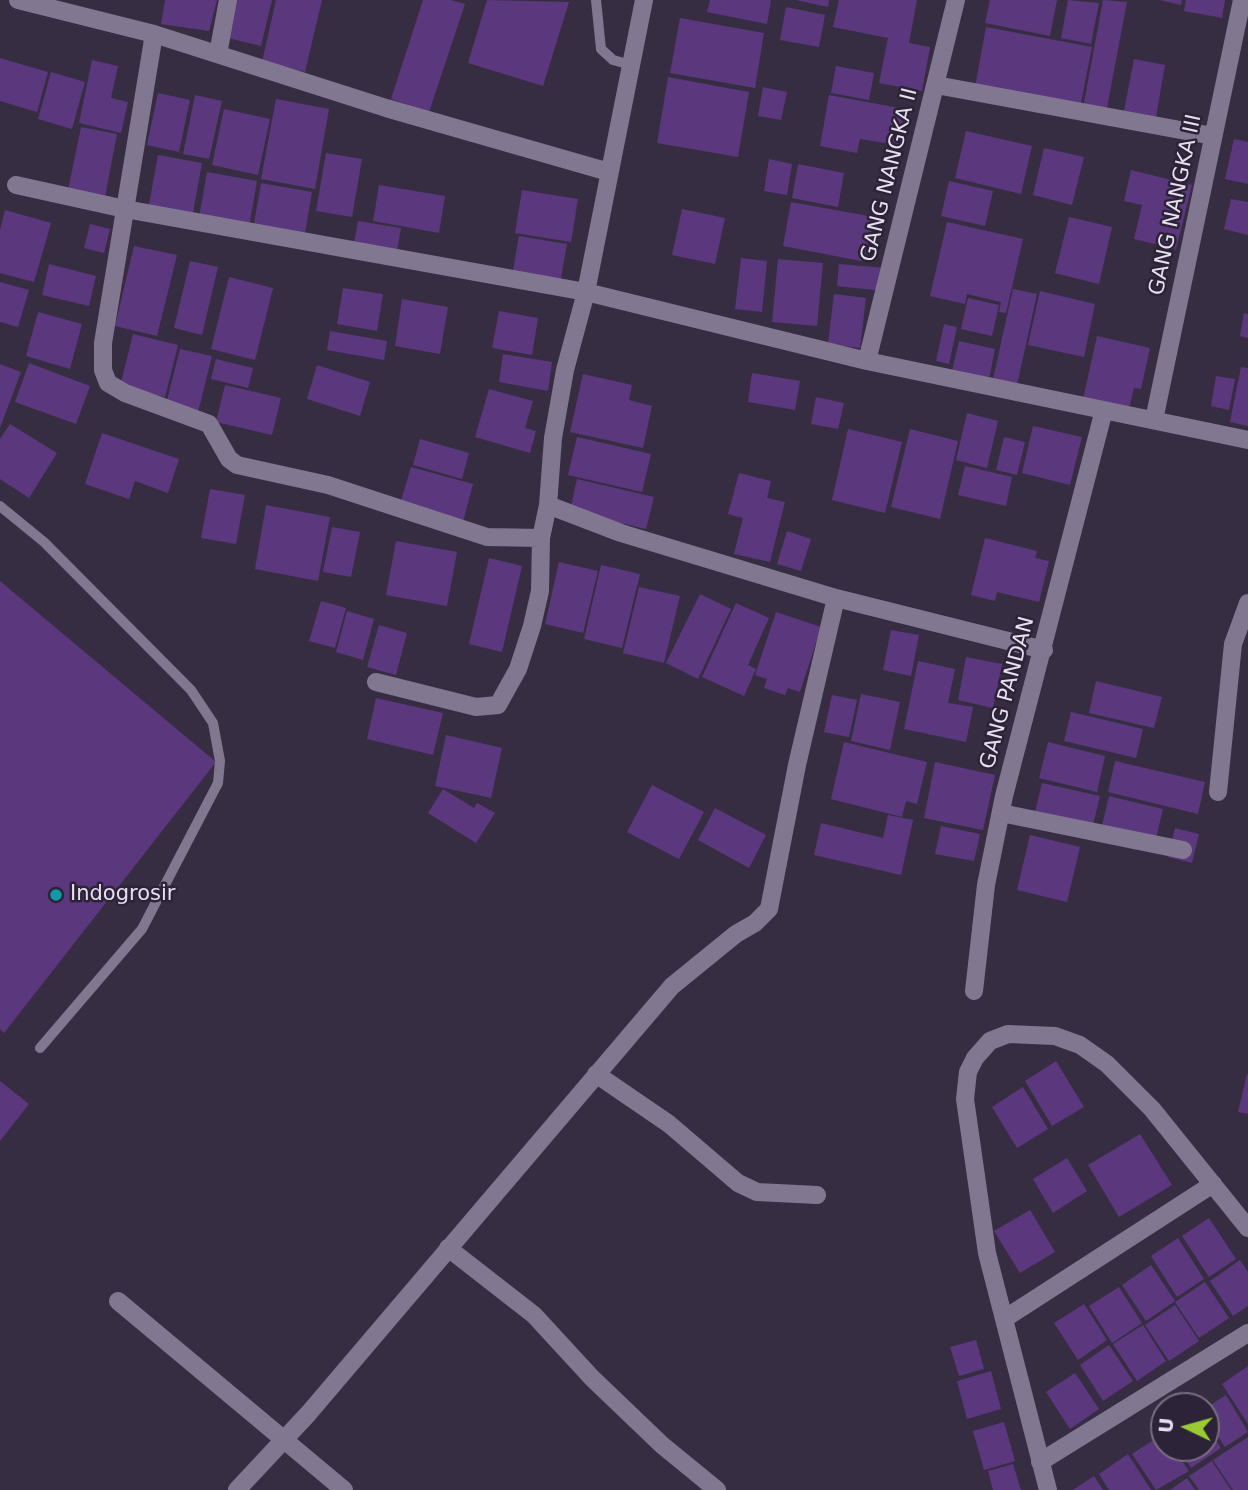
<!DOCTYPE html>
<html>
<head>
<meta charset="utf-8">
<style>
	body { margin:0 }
	#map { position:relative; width:1248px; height:1490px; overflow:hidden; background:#372d43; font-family:"DejaVu Sans",sans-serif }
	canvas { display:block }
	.north { position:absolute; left:1150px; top:1392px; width:70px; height:70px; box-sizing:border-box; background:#2d2338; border:2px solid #776f81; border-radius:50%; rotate:275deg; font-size:19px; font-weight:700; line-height:28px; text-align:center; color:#e6e0ee }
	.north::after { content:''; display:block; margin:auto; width:24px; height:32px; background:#9bcb33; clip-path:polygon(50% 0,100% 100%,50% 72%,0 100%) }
</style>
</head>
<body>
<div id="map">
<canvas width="1248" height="1490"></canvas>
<div class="north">U</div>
</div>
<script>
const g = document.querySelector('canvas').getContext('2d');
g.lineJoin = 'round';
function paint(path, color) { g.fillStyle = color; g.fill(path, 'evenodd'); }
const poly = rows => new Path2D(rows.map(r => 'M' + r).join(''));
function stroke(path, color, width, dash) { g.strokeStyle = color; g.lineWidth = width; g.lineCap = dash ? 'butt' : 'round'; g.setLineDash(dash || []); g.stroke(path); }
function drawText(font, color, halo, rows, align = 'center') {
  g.font = font + ' "DejaVu Sans",sans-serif'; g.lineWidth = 5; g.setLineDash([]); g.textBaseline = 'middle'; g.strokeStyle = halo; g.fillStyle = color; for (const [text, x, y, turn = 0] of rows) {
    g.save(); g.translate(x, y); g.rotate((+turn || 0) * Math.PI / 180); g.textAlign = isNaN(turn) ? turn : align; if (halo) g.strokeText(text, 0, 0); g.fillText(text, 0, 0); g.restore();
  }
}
paint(poly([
	[165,0,217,0,209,31,161,24],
	[237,0,272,0,261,46,228,38],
	[276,0,322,0,305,72,262,62],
	[423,0,451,0,465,4,429,112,391,99],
	[487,0,569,2,543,86,468,63],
	[710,0,771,0,767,24,707,12],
	[796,0,829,0,828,7],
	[839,0,917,0,909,43,930,47,922,91,879,83,888,38,833,27],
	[990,0,1057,0,1050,36,985,23],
	[1068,0,1099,3,1091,44,1061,38],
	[1103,0,1127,2,1106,113,1083,108],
	[1160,0,1182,0,1181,5],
	[1186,0,1225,0,1222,18,1184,11],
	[786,7,825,15,819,47,780,40],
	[680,18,764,33,755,88,670,73],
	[986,27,1092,47,1080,108,975,87],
	[0,58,48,72,37,112,0,101],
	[1134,59,1165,65,1156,117,1124,111],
	[92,60,118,66,111,98,128,102,121,133,79,123],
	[836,66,874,73,869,100,831,93],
	[51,72,85,82,72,129,38,119],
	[668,77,749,92,738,157,657,143],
	[763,87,787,92,781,120,758,116],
	[158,93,190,100,179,152,147,145],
	[195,95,222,101,209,159,183,154],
	[829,95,910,110,903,146,860,139,857,153,820,146],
	[276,99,329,109,315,189,261,179],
	[224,109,270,119,258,175,212,165],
	[81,127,117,134,105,197,68,190],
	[966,131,1032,146,1021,194,955,178],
	[1234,139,1248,142,1248,184,1225,179],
	[1044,148,1084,157,1072,205,1033,195],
	[326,153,362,159,352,217,316,211],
	[158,155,202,163,192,218,148,210],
	[769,159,792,164,787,195,764,191],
	[798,164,844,173,838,207,792,198],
	[1131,170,1192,185,1176,249,1134,239,1142,205,1124,201],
	[207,172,257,181,249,227,199,218],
	[949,181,993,191,985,226,941,216],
	[261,183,312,192,305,233,254,224],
	[379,185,445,196,439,233,373,221],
	[522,190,578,199,571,242,515,233],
	[1231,199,1248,202,1248,235,1224,229],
	[791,202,874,217,866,262,783,246],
	[682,209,725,218,715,264,672,255],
	[5,210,51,223,34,282,0,273,0,230],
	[1069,217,1112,227,1099,284,1055,273],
	[358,221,401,228,397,251,354,244],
	[947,222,1023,239,1006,313,999,312,1001,302,967,294,965,304,930,296],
	[90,224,110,229,104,253,84,248],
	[519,236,567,244,560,284,512,276],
	[134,246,177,255,157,336,115,326],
	[741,258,767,261,762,312,735,309],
	[778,259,823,263,817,326,772,322],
	[190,261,218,267,202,335,174,328],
	[49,264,96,276,89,306,42,295],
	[839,264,885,268,883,291,837,286],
	[229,277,273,288,255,360,211,349],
	[0,282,29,290,18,327,0,322],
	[343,288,383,294,377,331,337,324],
	[1013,289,1037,294,1017,385,993,379],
	[1040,291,1095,304,1084,357,1028,345],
	[834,294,866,298,860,348,828,344],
	[968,298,999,305,992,336,961,329],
	[402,299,448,307,440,354,395,346],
	[499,311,538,318,532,355,492,348],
	[38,312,82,324,70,369,26,356],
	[1244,313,1248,314,1248,338,1240,336],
	[944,324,957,327,949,364,936,361],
	[330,331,387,341,384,360,327,350],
	[133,334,178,345,165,397,120,387],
	[1097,336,1150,348,1141,389,1134,388,1129,409,1083,399],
	[959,341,995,349,989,379,952,371],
	[180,349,212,356,198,412,166,404],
	[503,354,552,362,548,391,499,382],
	[216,359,253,368,248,388,211,379],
	[29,363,90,386,76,424,15,402],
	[0,364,21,372,0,428],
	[317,365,370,382,360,416,307,399],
	[1241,367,1248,368,1248,426,1230,422],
	[752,373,800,381,795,410,748,402],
	[583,374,632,385,629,400,652,406,643,448,570,432],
	[1216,376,1235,379,1229,410,1211,406],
	[225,385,281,398,272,435,216,422],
	[489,389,533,401,525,428,536,431,530,453,475,437],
	[816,397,844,403,838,429,811,424],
	[967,413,998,421,987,468,956,460],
	[10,424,57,453,29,498,0,479,0,439],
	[1033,426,1082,437,1070,485,1022,473],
	[848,429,902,442,885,513,832,500],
	[910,429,958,441,940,519,891,507],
	[102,433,179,459,168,493,135,481,129,499,85,484],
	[577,437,651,454,642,492,568,475],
	[1004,437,1025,442,1017,475,996,470],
	[420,439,469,453,462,479,413,465],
	[965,466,1012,477,1006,506,958,495],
	[411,467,473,484,463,522,400,504],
	[739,473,771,481,767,498,785,502,770,562,734,554,743,518,728,514],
	[577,479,654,497,646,529,570,511],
	[210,489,245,495,236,544,201,538],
	[266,505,330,517,318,581,255,569],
	[332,527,360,532,351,577,323,572],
	[787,531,811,539,801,571,777,564],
	[985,538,1037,551,1035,558,1049,561,1039,602,997,592,995,601,971,595],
	[396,541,457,552,447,606,386,595],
	[489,558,522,566,502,652,469,644],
	[559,562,598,571,583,633,545,624],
	[601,565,640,574,622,648,584,639],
	[0,581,216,762,4,1033,0,1029],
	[639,587,680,596,664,663,623,653],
	[700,594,731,609,698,679,666,663],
	[321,601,346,608,335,648,309,641],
	[736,603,769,618,748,665,756,669,744,696,702,677],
	[347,611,374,619,363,660,336,652],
	[776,612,821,627,800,692,788,688,785,695,764,688,767,679,755,675],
	[379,625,407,633,396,675,367,667],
	[891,630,919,635,911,676,883,670],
	[966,657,1002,664,993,708,958,700],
	[918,661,955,669,948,703,973,707,966,742,904,729],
	[1096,681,1162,697,1154,728,1089,713],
	[861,694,900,702,890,750,851,741],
	[832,695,857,700,849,737,824,732],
	[376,698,443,713,433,755,367,739],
	[1071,712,1143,729,1136,758,1064,741],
	[446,735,502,748,491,798,435,786],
	[844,742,927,762,917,804,906,801,902,817,831,799],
	[1048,742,1105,756,1097,792,1039,778],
	[1115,761,1205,782,1198,814,1108,792],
	[935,762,995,775,983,830,924,818],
	[1042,783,1100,796,1093,825,1035,812],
	[652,785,704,812,679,859,627,832],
	[443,789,474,808,477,803,495,813,476,843,428,813],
	[1109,796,1163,809,1154,846,1100,834],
	[715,808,766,835,749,868,698,840],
	[888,815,913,820,901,875,814,855,821,823,883,838],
	[941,826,980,834,974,861,935,854],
	[1175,828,1199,834,1192,863,1168,857],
	[1030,835,1080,847,1067,902,1017,890],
	[1056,1061,1084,1107,1052,1126,1025,1081],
	[1247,1074,1248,1075,1248,1114,1238,1112],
	[0,1081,29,1104,0,1141],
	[1023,1087,1048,1129,1017,1148,992,1107],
	[1140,1134,1172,1185,1119,1217,1088,1165],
	[1067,1158,1087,1191,1053,1213,1033,1179],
	[1030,1210,1055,1252,1020,1273,994,1231],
	[1209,1218,1236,1259,1209,1277,1182,1236],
	[1178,1238,1204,1279,1177,1297,1151,1256],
	[1240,1260,1248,1272,1248,1306,1233,1316,1210,1281],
	[1151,1265,1175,1301,1146,1321,1122,1285],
	[1205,1282,1229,1318,1199,1338,1175,1302],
	[1119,1287,1142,1323,1112,1343,1089,1306],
	[1084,1304,1107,1340,1078,1360,1054,1323],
	[1175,1305,1199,1341,1169,1361,1145,1325],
	[1143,1325,1166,1361,1137,1381,1113,1344],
	[976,1340,984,1369,959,1376,950,1347],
	[1109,1345,1133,1381,1103,1401,1080,1365],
	[1248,1366,1248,1424,1222,1384],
	[991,1371,1001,1409,967,1419,957,1381],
	[1075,1373,1099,1409,1070,1429,1046,1392],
	[1226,1395,1248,1432,1225,1447,1206,1418,1206,1408],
	[1004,1422,1015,1461,984,1470,973,1431],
	[1206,1426,1221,1448,1191,1468,1178,1448,1206,1448],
	[1164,1433,1164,1448,1173,1448,1189,1471,1156,1490,1132,1454],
	[1248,1437,1248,1490,1233,1490,1213,1460],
	[1128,1454,1151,1490,1109,1490,1099,1474],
	[1212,1461,1231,1490,1199,1490,1189,1476],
	[1013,1464,1021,1490,993,1490,988,1471],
	[1094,1476,1103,1490,1073,1490],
	[1187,1478,1195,1490,1170,1490]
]), '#5b377e');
stroke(poly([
	[596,0,601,49,613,60,631,65],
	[0,506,44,542,191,690,213,723,220,761,218,783,142,929,40,1048]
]), '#827791', 10);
stroke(poly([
	[18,0,154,34,386,108,609,172],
	[644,0,586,292,867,361,1248,440],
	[154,34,103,343,103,370,108,383,125,393,209,424,229,459,237,465,328,485,487,537,541,538,548,505],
	[218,54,228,0],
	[936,85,1213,136],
	[16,185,125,209,586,292,565,370,553,438,548,505,621,533,836,598,1044,650],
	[867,361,956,0],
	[1154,420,1242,0],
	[376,682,476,707,498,705,518,669,532,626,540,591,541,538],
	[1218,792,1233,644,1248,603],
	[1001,813,1183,850],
	[974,991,986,885,1004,796,1104,410],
	[596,1074,669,1124,738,1183,757,1192,817,1195],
	[448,1248,534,1315,592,1378,662,1445,717,1490],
	[118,1301,344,1490],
	[1004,1319,1213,1184],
	[1040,1462,1248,1333],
	[237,1490,308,1414,672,986,736,934,755,923,769,909,797,765,836,598],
	[1048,1490,987,1253,965,1099,968,1072,975,1058,990,1041,1008,1034,1055,1036,1080,1045,1107,1064,1152,1109,1248,1228]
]), '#827791', 18);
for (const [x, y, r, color] of [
	[56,895,7,"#0f9aa8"]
]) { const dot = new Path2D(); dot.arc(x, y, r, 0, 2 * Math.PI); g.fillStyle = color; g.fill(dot); stroke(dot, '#2d2338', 2.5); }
drawText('21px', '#e6e0ee', '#2d2338', [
	["GANG NANGKA II",890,175,-76],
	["GANG NANGKA III",1176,205,-78],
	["GANG PANDAN",1008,693,-75]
]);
drawText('21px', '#e6e0ee', '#2d2338', [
	["Indogrosir",70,895]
], 'left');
</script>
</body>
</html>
